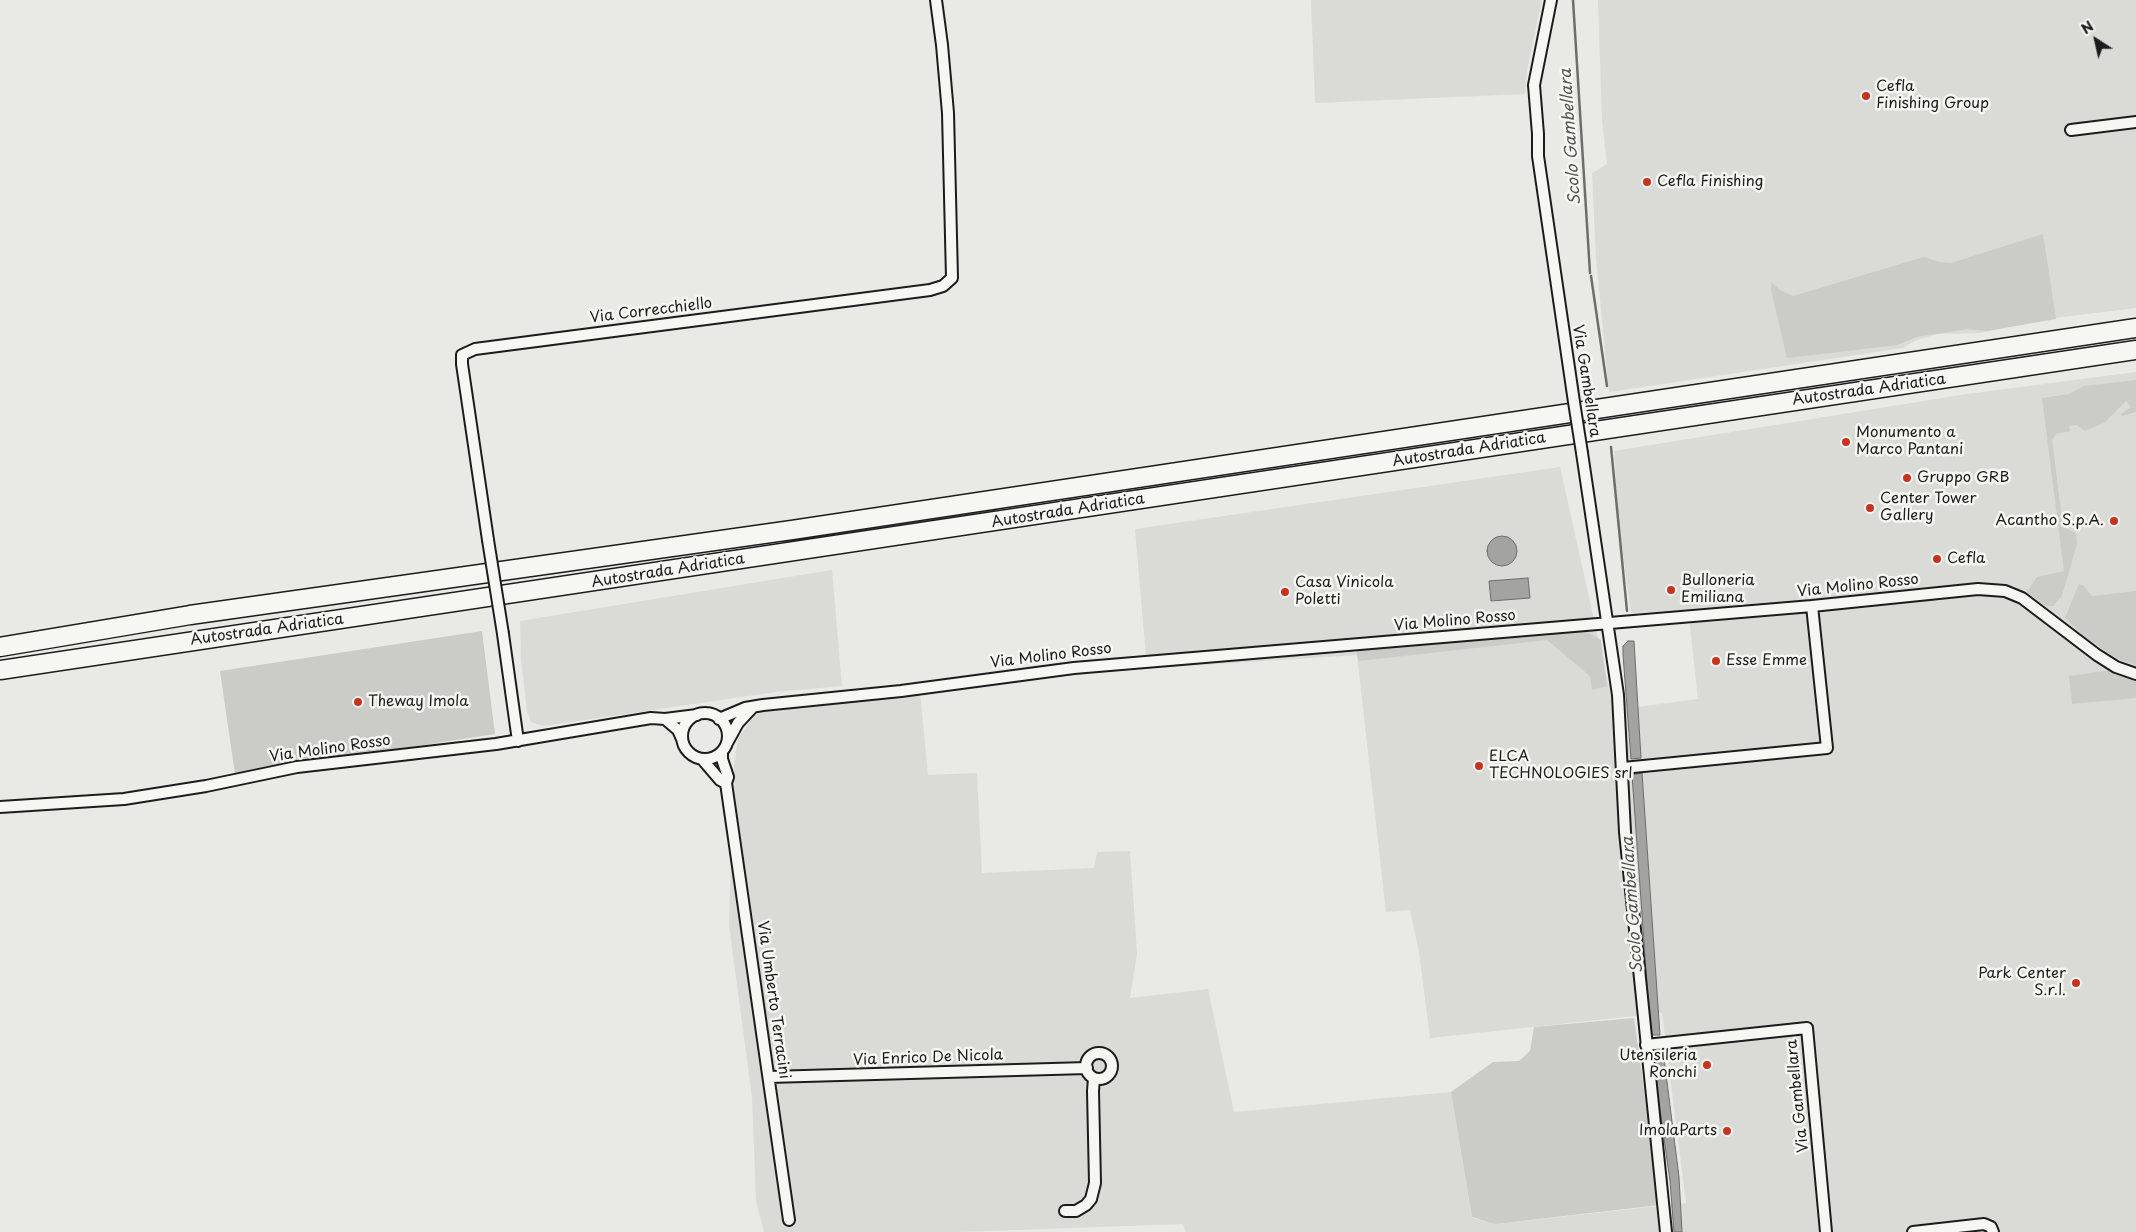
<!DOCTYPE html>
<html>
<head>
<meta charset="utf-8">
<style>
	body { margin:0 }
	#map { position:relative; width:2136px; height:1232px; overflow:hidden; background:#e9e9e5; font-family:"Playpen Sans",sans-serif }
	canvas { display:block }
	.north { position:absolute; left:2071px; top:15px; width:50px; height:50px; -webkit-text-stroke:4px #f6f6f2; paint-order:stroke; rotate:325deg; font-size:14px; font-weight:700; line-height:20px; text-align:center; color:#1c1c1c }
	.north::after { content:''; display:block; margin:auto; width:18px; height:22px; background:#1c1c1c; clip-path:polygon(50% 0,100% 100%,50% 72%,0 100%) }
</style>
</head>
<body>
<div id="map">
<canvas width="2136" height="1232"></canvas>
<div class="north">N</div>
</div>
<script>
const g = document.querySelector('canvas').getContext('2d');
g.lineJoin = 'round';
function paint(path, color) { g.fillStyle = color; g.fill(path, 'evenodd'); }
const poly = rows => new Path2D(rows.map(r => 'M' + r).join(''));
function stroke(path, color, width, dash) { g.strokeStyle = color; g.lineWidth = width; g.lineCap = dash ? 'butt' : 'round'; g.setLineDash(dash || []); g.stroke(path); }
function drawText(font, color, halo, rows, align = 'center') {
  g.font = font + ' "Playpen Sans",sans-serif'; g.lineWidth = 5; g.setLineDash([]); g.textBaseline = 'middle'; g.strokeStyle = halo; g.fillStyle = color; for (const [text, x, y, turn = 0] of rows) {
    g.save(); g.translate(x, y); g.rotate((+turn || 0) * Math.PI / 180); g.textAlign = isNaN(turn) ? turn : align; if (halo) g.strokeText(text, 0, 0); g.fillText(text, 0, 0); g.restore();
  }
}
paint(poly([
	[1311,0,1542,0,1527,70,1525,94,1315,103],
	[1598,0,2136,0,2136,308,2054,318,1980,333,1937,334,1914,341,1903,348,1609,392,1596,258,1592,173,1607,164,1602,120],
	[2136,372,2136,1232,1186,1232,1183,1224,959,1232,764,1232,756,1201,752,1097,729,925,734,764,738,739,754,716,771,707,920,692,928,775,977,773,982,873,1094,868,1097,852,1130,851,1137,954,1130,998,1208,989,1234,1112,1451,1092,1472,1218,1496,1224,1686,1203,1662,1013,1430,1038,1419,952,1410,910,1386,912,1357,655,1156,668,1155,656,1146,657,1135,529,1560,467,1614,710,1698,699,1688,610,1631,613,1618,518,1614,451,1967,394],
	[832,570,842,686,776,692,543,726,531,722,527,711,521,660,520,621]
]), '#dadad6');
paint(poly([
	[2043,234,2056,319,1987,331,1967,329,1917,337,1897,345,1787,358,1771,290,1771,282,1780,290,1793,296,1924,257,1939,262,1951,263],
	[2136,380,2136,412,2122,416,2121,414,2131,407,2126,401,2104,423,2085,431,2077,425,2069,426,2070,431,2056,434,2052,440,2063,527,2076,533,2077,544,2062,596,2053,606,2046,606,2027,592,2037,577,2064,571,2042,398,2069,394,2084,386],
	[2079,584,2083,585,2092,596,2136,591,2136,665,2124,662,2108,653,2083,635,2065,618],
	[1584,630,1601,640,1607,686,1592,690,1590,676,1547,640,1359,661,1357,655,1357,651],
	[482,631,495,734,235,774,220,671],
	[2112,670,2136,678,2136,698,2072,704,2069,676],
	[1634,1018,1660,1205,1495,1224,1472,1217,1451,1092,1493,1062,1519,1061,1530,1051,1534,1027]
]), '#cbcbc7');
const water = poly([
	'1487 551a15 15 0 1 1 30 0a15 15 0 1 1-30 0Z',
	[1528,578,1530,598,1491,601,1489,581,1528,578],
	[1628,641,1634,641,1641,758,1631,759,1623,655,1623,646,1628,641],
	[1642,773,1660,1035,1651,1035,1650,1026,1632,775,1642,773],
	[1663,1050,1679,1177,1682,1232,1674,1232,1670,1181,1652,1054,1653,1051,1663,1050]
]);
paint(water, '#a3a3a1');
stroke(water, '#6d6d6c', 1);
stroke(poly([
	[1573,0,1590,273],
	[1591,276,1607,386],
	[1611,447,1627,611]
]), '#6d6d6c', 2.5);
const minor = poly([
	[1551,0,1534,85,1538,134,1538,156,1574,402],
	[2071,130,2136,122],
	[1582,453,1618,695,1625,832,1666,1232],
	[488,540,462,364,462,355,475,349,930,290,943,286,952,278,948,113,942,45,936,0],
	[503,634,518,741],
	'682 736a23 23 0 1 1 46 0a23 23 0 1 1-46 0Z',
	[665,719,678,730,682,739],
	[719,719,745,708,763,705,901,691,1074,668,1812,606,1978,589,2005,591,2022,598,2097,655,2116,667,2136,674],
	[727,743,738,723,752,708],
	[722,752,722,759,728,777,726,783,789,1220],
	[702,759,720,780,726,783],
	[1623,768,1827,748,1812,606],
	[0,807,124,799,206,786,297,767,496,744,651,718,665,719,697,715],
	[1646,1045,1807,1028,1826,1232],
	'1086 1066a13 13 0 1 1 26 0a13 13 0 1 1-26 0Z',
	[769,1077,1087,1068],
	[1065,1211,1076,1211,1086,1205,1091,1199,1095,1183,1093,1091,1094,1078],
	[1913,1232,1984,1224,1991,1227,1993,1232]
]);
const motorway = poly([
	[0,647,190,615,792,530,2136,328],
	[0,670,2136,350]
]);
stroke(minor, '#1c1c1c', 14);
stroke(motorway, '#1c1c1c', 21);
stroke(minor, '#f6f6f2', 10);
stroke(motorway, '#f6f6f2', 18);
const minorBridge = poly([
	[1574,402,1582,453],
	[488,540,503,634]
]);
stroke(minorBridge, '#1c1c1c', 14, []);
stroke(minorBridge, '#f6f6f2', 10);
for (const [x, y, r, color] of [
	[1866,96,5,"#c8321e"],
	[1647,182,5,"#c8321e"],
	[1846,442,5,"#c8321e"],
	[1907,478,5,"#c8321e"],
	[1870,508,5,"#c8321e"],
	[2114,521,5,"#c8321e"],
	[1937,559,5,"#c8321e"],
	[1671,590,5,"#c8321e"],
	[1285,592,5,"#c8321e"],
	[1716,661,5,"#c8321e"],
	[358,702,5,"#c8321e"],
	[1479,766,5,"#c8321e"],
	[2076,983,5,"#c8321e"],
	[1707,1065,5,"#c8321e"],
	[1727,1131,5,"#c8321e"]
]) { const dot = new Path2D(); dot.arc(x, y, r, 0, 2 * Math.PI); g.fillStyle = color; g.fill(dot); stroke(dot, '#f6f6f2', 2); }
drawText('15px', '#1c1c1c', '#f6f6f2', [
	["Cefla",1876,87],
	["Finishing Group",1876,104],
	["Cefla Finishing",1657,182],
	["Monumento a",1856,433],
	["Marco Pantani",1856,450],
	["Gruppo GRB",1917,478],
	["Center Tower",1880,499],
	["Gallery",1880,516],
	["Acantho S.p.A.",2104,521,"right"],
	["Cefla",1947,559],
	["Bulloneria",1681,581],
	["Emiliana",1681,598],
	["Casa Vinicola",1295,583],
	["Poletti",1295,600],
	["Esse Emme",1726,661],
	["Theway Imola",368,702],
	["ELCA",1489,757],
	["TECHNOLOGIES srl",1489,774],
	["Park Center",2066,974,"right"],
	["S.r.l.",2066,991,"right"],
	["Utensileria",1697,1056,"right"],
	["Ronchi",1697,1073,"right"],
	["ImolaParts",1717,1131,"right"]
], 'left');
drawText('15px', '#1c1c1c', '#f6f6f2', [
	["Via Correcchiello",651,311,-7],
	["Via Gambellara",1586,381,81],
	["Autostrada Adriatica",1869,390,-8],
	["Autostrada Adriatica",1469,450,-9],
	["Autostrada Adriatica",1068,511,-9],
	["Autostrada Adriatica",668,571,-9],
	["Via Molino Rosso",1858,586,-6],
	["Via Molino Rosso",1455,621,-5],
	["Autostrada Adriatica",267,630,-8],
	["Via Molino Rosso",1051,656,-7],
	["Via Molino Rosso",330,749,-8],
	["Via Umberto Terracini",773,1000,82],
	["Via Enrico De Nicola",928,1058,-2],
	["Via Gambellara",1798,1096,-96]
]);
drawText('italic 16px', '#525251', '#f6f6f2', [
	["Scolo Gambellara",1571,137,-94],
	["Scolo Gambellara",1633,905,-94]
]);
</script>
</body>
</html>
